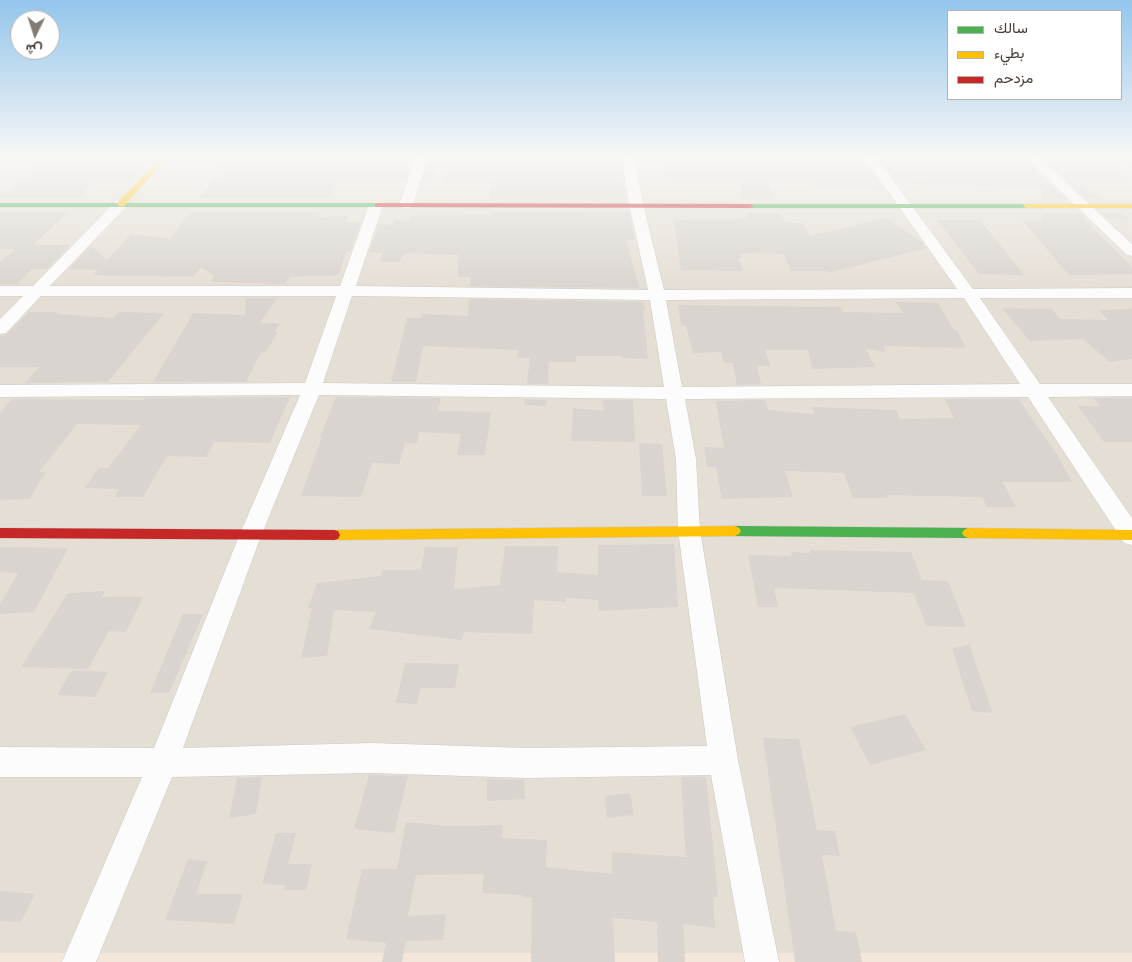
<!DOCTYPE html>
<html>
<head>
<meta charset="utf-8">
<style>
	body { margin:0 }
	#map { position:relative; width:1132px; height:962px; overflow:hidden; background:#f0ede8; font-family:Karla,Vazirmatn,sans-serif }
	canvas { display:block }
	.legend { position:absolute; left:947px; top:10px; width:175px; height:90px; box-sizing:border-box; background:#fff; border:1px solid #b5b1ae; margin:0; padding:6px 9px; list-style:none; font-size:15px; color:#473d34 }
	.legend li { display:flex; align-items:center; gap:10px; height:25px }
	.legend b { width:25px; border:1px solid #b5b1ae }
	.north { position:absolute; left:10px; top:10px; width:50px; height:50px; box-sizing:border-box; background:#fff; border:1px solid #b5b1ae; border-radius:50%; rotate:184deg; font-size:14px; font-weight:700; line-height:20px; text-align:center; color:#473d34 }
	.north::after { content:''; display:block; margin:auto; width:18px; height:22px; background:#827b73; clip-path:polygon(50% 0,100% 100%,50% 72%,0 100%) }
</style>
</head>
<body>
<div id="map">
<canvas width="1132" height="962"></canvas>
<ul class="legend">
<li><b style="height:6px;background:#4caf50"></b>سالك</li>
<li><b style="height:6px;background:#ffc107"></b>بطيء</li>
<li><b style="height:6px;background:#c62828"></b>مزدحم</li>
</ul>
<div class="north">ش</div>
</div>
<script>
const g = document.querySelector('canvas').getContext('2d');
g.lineJoin = 'round';
function paint(path, color) { g.fillStyle = color; g.fill(path, 'evenodd'); }
const poly = rows => new Path2D(rows.map(r => 'M' + r).join(''));
function stroke(path, color, width, dash) { g.strokeStyle = color; g.lineWidth = width; g.lineCap = dash ? 'butt' : 'round'; g.setLineDash(dash || []); g.stroke(path); }
paint(poly([
	[0,157,1132,157,1132,954,0,954]
]), '#e5ded5');
paint(poly([
	[0,953,1132,953,1132,962,0,962]
]), '#f4e6da');
paint(poly([
	[231,157,403,157,401,162,412,162,406,180,338,180,328,198,200,198],
	[619,157,626,199,491,199,491,183,443,182,446,164,449,158,513,160,513,158],
	[749,157,751,160,867,165,885,190,817,187,812,179,768,180,774,199,743,199,740,180,668,180,665,158],
	[888,157,1023,157,1066,199,1042,199,1042,188,897,183,884,165,888,165],
	[1041,157,1101,157,1132,181,1075,180,1102,199,1086,199],
	[124,158,152,158,128,183,92,182,79,198,0,198,0,196,40,165,117,164],
	[428,162,435,162,435,179,423,179],
	[0,212,68,212,33,245,71,245,47,269,32,269,17,284,0,284,0,262,15,249,0,249],
	[190,212,320,212,317,217,348,216,345,222,361,223,350,252,346,251,339,275,290,277,285,284,211,282,214,276,201,267,193,277,93,275,98,270,69,269,91,246,107,260,131,234,170,239],
	[491,212,629,212,635,240,626,240,639,288,470,286,471,277,458,277,458,255,404,253,400,262,380,262,382,253,369,253,379,224,393,225,394,220,410,221,411,216,491,215],
	[746,213,779,213,786,223,804,223,810,236,887,218,921,241,926,248,828,273,827,271,791,271,784,254,740,253,741,259,738,258,743,271,681,270,674,220,747,219],
	[1042,213,1080,213,1085,218,1082,217,1132,267,1132,274,1069,275,1023,221,1041,221],
	[1101,213,1120,213,1129,219,1107,218],
	[937,220,980,220,1024,275,979,274],
	[246,298,277,298,260,323,280,323,275,332,278,332,265,353,261,352,246,382,153,382,193,313,245,315],
	[469,299,643,302,646,310,643,310,648,359,622,358,622,356,576,356,576,362,549,362,548,384,527,384,530,358,517,358,518,350,423,346,416,382,391,382,407,318,421,318,423,314,468,316],
	[896,302,938,303,953,329,957,330,966,348,884,346,885,352,866,349,875,367,812,369,808,350,765,350,770,366,757,366,761,384,737,385,733,363,724,363,721,352,693,353,686,326,681,326,678,305,840,307,843,312,904,313],
	[1002,308,1052,309,1060,319,1108,320,1099,310,1132,309,1132,359,1110,362,1083,339,1030,341],
	[29,312,58,312,56,314,114,318,119,312,164,313,108,382,25,383,39,367,0,367,0,336,7,334],
	[290,397,270,443,214,442,206,457,167,456,143,497,115,497,119,489,85,488,99,468,108,468,141,425,77,424,39,472,46,472,29,499,0,500,0,413,12,399,143,400,144,398],
	[336,397,441,398,438,411,491,412,485,455,457,455,461,434,419,432,417,443,405,443,399,464,372,463,361,497,301,496,322,437,320,437],
	[1093,398,1132,398,1132,442,1104,442,1078,406,1100,406],
	[525,399,547,400,546,406,524,405],
	[945,399,1018,399,1057,454,1072,482,1002,482,1016,507,987,507,982,497,886,495,888,498,853,498,844,473,785,471,793,497,722,499,716,467,707,467,704,447,724,448,716,401,765,400,768,410,814,414,812,407,896,410,900,419,954,418],
	[602,400,633,400,635,442,571,441,573,408,604,411],
	[639,443,662,444,667,496,642,496],
	[674,544,678,607,599,611,598,600,566,598,566,602,534,600,532,634,464,632,462,640,369,629,376,612,334,610,327,656,301,658,312,608,308,608,317,583,381,576,382,570,421,570,425,547,458,547,454,589,500,585,505,546,558,546,557,572,598,575,598,545],
	[0,547,68,548,34,612,0,614,0,604,18,573,0,572],
	[810,550,911,552,922,580,948,581,966,627,926,626,914,593,774,588,778,607,758,607,748,555,792,556,791,552,811,553],
	[105,591,102,597,143,597,126,632,109,631,88,669,21,667,68,593],
	[183,614,203,614,169,693,150,693],
	[969,644,993,713,972,711,952,649],
	[405,663,459,664,455,688,420,688,417,704,396,703],
	[72,670,108,672,95,697,57,695],
	[905,714,926,750,870,765,850,727],
	[763,738,799,739,817,830,835,831,840,856,822,855,836,931,856,932,862,962,795,962],
	[369,775,408,776,394,833,354,829],
	[262,777,256,814,229,818,237,778],
	[681,777,706,777,718,897,713,897,715,928,683,924,685,962,658,962,657,922,613,918,615,962,531,962,532,898,522,897,522,895,482,893,484,874,416,875,408,916,446,914,443,940,406,941,402,962,382,962,386,943,346,939,362,869,397,869,406,822,447,826,503,825,502,838,547,840,546,867,612,874,612,852,686,857],
	[487,779,524,780,525,799,487,801],
	[630,793,634,815,607,818,605,796],
	[276,833,296,833,288,864,312,864,306,890,284,890,285,885,262,884],
	[188,859,207,861,196,894,243,894,234,924,165,920],
	[0,891,35,894,21,922,0,921]
]), '#d9d4cf');
const street = poly([
	[416,157,428,157,413,205,406,209,399,205,416,157],
	[622,157,634,157,643,204,664,290,957,289,864,157,876,157,973,289,1132,288,1132,298,980,298,1040,384,1132,384,1132,396,1048,397,1132,518,1132,545,1124,543,1028,397,685,399,696,459,700,530,738,760,779,962,745,962,711,775,527,778,371,773,172,777,96,962,62,962,142,777,0,777,0,747,154,748,239,536,300,395,0,397,0,385,305,383,336,296,41,296,6,333,0,334,0,319,23,296,0,296,0,286,33,286,116,201,121,200,126,201,128,204,126,207,50,286,340,286,369,205,376,201,383,205,356,286,648,290,629,204,622,157],
	[352,296,650,300,664,387,323,383,352,296],
	[964,298,1020,384,682,387,666,300,964,298],
	[319,395,666,399,676,459,678,530,707,746,527,748,371,743,183,748,261,536,319,395],
	[1025,157,1038,157,1132,244,1132,256,1127,255,1025,157]
]);
const fast = poly([
	[0,203,378,203,382,205,378,207,0,207,0,203],
	[747,204,1027,204,1031,206,1027,208,750,208,746,206,747,204],
	[735,526,968,528,972,530,974,533,972,536,968,538,735,536,731,534,729,531,731,528,735,526]
]);
const slow = poly([
	[162,157,168,157,124,206,118,206,118,202,162,157],
	[1024,204,1132,204,1132,208,1027,208,1023,206,1024,204],
	[735,526,739,528,741,531,739,534,735,536,334,540,330,539,328,535,330,531,334,530,735,526],
	[968,528,1132,530,1132,540,968,538,964,536,962,533,964,530,968,528]
]);
const jam = poly([
	[375,203,750,204,754,206,750,208,378,207,375,207,375,203],
	[0,528,334,530,338,531,340,535,338,539,334,540,0,538,0,528]
]);
stroke(street, '#cdc9c4', 1);
stroke(fast, '#d2cac0', 1);
stroke(slow, '#d2cac0', 1);
stroke(jam, '#d2cac0', 1);
paint(street, '#fdfcfc');
paint(fast, '#4caf50');
paint(slow, '#ffc107');
paint(jam, '#c62828');
const sky = g.createLinearGradient(0, 0, 0, 291);
sky.addColorStop(0, '#93c6ec');
sky.addColorStop(0.54, '#f8f7f5');
sky.addColorStop(1, '#f8f7f500');
g.fillStyle = sky;
g.fillRect(0, 0, 1132, 291);
</script>
</body>
</html>
